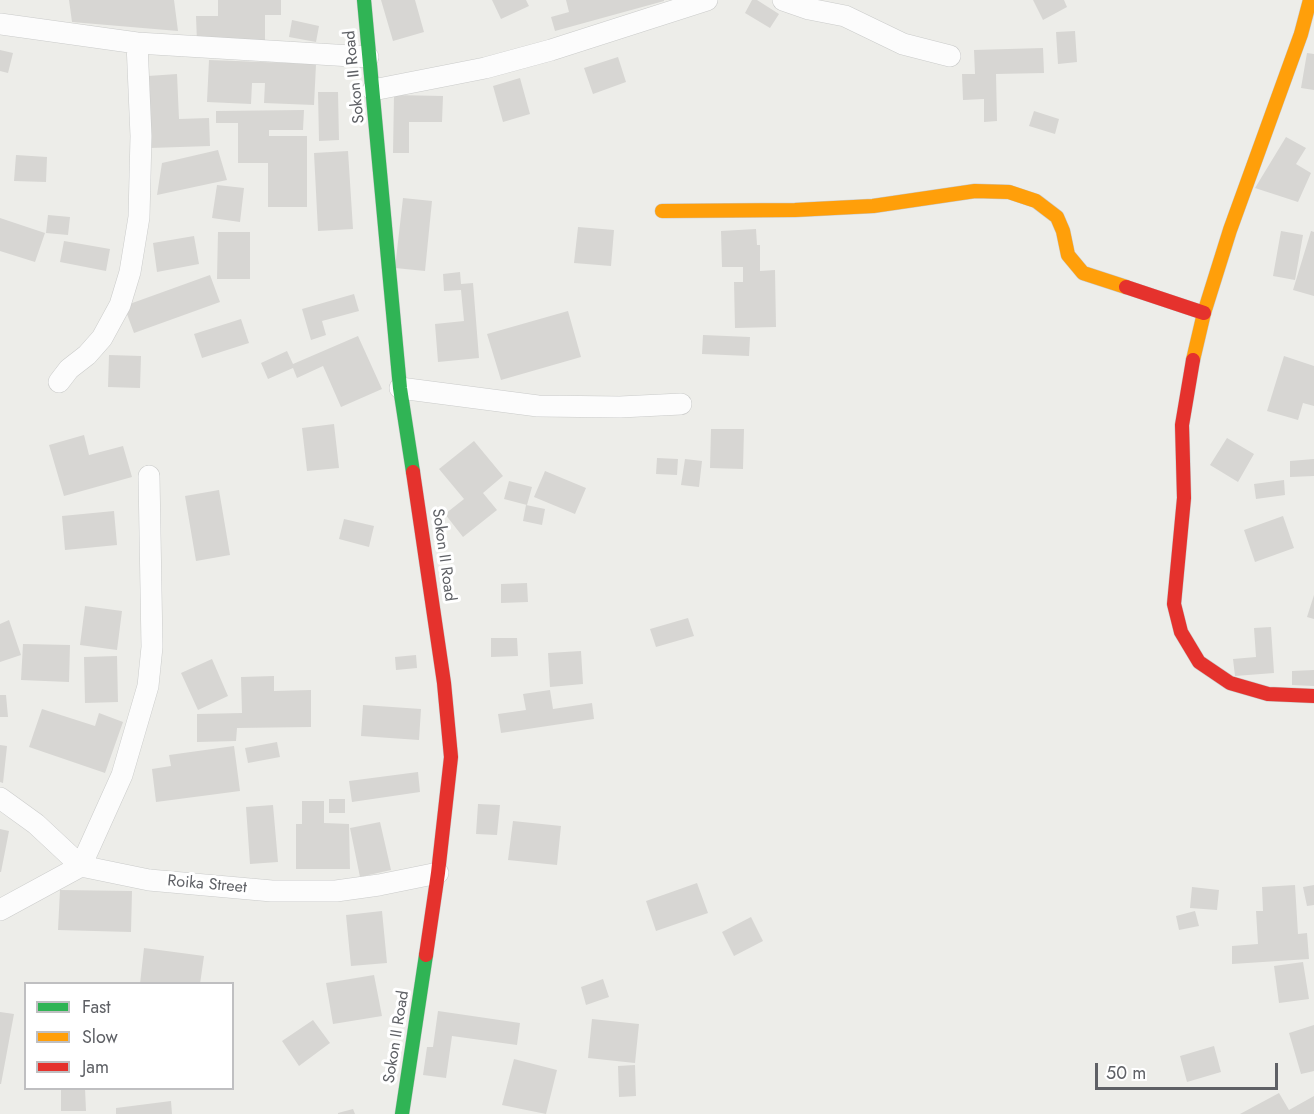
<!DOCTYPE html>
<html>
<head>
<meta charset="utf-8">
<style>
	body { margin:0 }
	#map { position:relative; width:1314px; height:1114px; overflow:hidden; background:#edede9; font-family:Jost,sans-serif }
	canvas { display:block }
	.legend { position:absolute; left:24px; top:982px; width:210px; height:108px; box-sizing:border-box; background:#fff; border:2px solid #bfbfc1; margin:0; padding:8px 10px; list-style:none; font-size:18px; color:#5e6065 }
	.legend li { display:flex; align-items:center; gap:12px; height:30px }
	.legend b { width:30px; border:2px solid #bfbfc1 }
	.scale { position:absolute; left:1095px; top:1063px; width:183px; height:27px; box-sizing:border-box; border:3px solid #5e6065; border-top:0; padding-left:8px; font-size:18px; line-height:21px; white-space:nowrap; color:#5e6065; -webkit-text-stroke:4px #fff; paint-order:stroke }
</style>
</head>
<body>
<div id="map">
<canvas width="1314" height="1114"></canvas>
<ul class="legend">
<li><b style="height:8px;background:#30b455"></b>Fast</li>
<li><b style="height:8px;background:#ff9f0a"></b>Slow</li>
<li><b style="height:8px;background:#e5322d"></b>Jam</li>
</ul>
<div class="scale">50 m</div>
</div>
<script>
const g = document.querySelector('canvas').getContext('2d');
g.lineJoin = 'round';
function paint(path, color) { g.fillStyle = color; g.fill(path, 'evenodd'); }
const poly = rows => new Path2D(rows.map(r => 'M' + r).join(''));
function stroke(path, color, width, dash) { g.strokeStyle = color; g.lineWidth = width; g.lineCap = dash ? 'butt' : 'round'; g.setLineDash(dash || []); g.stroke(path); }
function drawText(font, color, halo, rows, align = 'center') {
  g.font = font + ' Jost,sans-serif'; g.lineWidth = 6; g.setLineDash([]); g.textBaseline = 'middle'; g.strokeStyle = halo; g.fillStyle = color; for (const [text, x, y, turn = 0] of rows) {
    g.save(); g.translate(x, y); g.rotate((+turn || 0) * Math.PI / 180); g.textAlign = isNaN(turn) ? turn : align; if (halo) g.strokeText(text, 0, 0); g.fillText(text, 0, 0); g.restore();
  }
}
paint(poly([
	[69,0,174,0,178,31,72,22],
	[218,0,281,0,281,15,265,15,265,42,197,42,196,16,218,16],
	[381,0,415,0,424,32,393,41],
	[492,0,526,0,529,6,501,19],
	[566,0,664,0,664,1,555,31,551,17,569,12],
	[752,0,757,0,779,14,770,28,745,13],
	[1033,0,1064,0,1067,7,1043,20],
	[292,20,319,26,316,42,289,37],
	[1075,31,1077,62,1058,64,1056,32],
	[1043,48,1044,73,996,74,997,121,984,122,984,99,963,100,962,74,975,74,974,50],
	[0,50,13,53,8,73,0,71],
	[1307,53,1314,54,1314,90,1301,88],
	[618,57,626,82,593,94,584,68],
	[209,60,316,64,314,105,264,103,265,83,252,83,251,104,207,102],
	[177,74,179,119,209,118,210,146,150,148,148,76],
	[520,78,530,114,503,122,493,86],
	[318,92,338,92,339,140,319,141],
	[394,95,443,96,442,122,409,122,409,153,393,153],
	[304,110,303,130,269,130,269,136,307,136,307,207,268,207,268,163,238,163,238,123,216,123,216,111],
	[1034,111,1059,119,1055,134,1029,126],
	[1286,137,1306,148,1296,164,1311,173,1298,202,1255,188],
	[218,150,227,180,157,195,162,163],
	[348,151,353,229,318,231,314,153],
	[16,155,47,157,46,182,14,181],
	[217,185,244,188,240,222,212,218],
	[403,198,432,201,425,271,395,268],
	[48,215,70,217,68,235,46,233],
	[0,218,45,233,35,262,0,251],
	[578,227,614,230,611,266,574,263],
	[756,229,757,245,760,245,760,271,775,270,776,327,735,328,734,282,743,282,743,267,722,267,721,231],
	[1281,231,1303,235,1295,280,1273,276],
	[1311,231,1314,232,1314,296,1293,290],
	[218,232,250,232,250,279,217,279],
	[194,236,199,264,157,272,153,243],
	[64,241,110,249,106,271,60,262],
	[460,272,461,284,473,283,479,358,438,362,435,324,464,321,461,290,444,291,443,274],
	[210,275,220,302,134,333,124,306],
	[354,294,359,311,322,321,326,335,311,340,302,309],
	[568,311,581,357,501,380,487,334],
	[241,319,249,343,202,358,194,334],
	[703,335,750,337,749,356,702,354],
	[358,336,382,389,341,407,323,366,297,378,293,368,268,379,261,363,287,351,293,364],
	[109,355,141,356,140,388,108,387],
	[1284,356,1314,366,1314,406,1303,403,1298,420,1267,411],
	[334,424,339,468,307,471,302,428],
	[711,429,744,429,743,469,710,468],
	[84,435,89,455,123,446,132,477,64,496,49,445],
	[1227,438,1254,454,1238,482,1210,465],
	[474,441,503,476,483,493,497,510,463,537,445,514,464,499,439,469],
	[657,458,678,459,677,475,656,474],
	[685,459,702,461,699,487,681,485],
	[1314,459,1314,476,1290,477,1290,461],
	[545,471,586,488,575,514,534,497],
	[1284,480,1285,495,1256,499,1254,484],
	[509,481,532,487,527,505,504,499],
	[219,490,230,555,196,561,185,496],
	[526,505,545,509,542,525,523,521],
	[114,511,117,545,65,550,62,516],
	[1283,516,1294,548,1255,562,1244,530],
	[344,519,374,526,369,547,339,539],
	[527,583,528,602,501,603,501,584],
	[1314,595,1314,619,1307,617],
	[85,606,122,611,117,650,80,645],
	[688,618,694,636,656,647,650,629],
	[9,620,21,655,0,662,0,624],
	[1271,627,1274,673,1235,676,1233,659,1256,657,1254,628],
	[491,638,517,638,518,656,491,657],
	[23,644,70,645,69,682,21,680],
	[581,651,583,684,550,687,548,653],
	[416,655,417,668,396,670,395,657],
	[117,656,118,702,85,703,84,657],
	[212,659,228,696,198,710,181,673],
	[1314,670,1314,686,1292,685,1292,671],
	[274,676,274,691,311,690,311,727,237,728,236,741,197,742,197,714,242,713,241,677],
	[550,690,553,709,592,703,594,719,501,733,498,714,526,710,523,694],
	[0,695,6,695,8,717,0,717],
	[363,705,421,709,419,740,361,736],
	[42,709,95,726,99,713,123,722,105,773,29,747],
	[277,742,280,757,248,763,245,748],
	[0,745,7,746,3,783,0,782],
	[234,746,240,791,156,802,152,769,171,766,169,755],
	[418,772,420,792,352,802,349,781],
	[329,799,345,799,345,813,329,813],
	[302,801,324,801,324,823,349,824,350,869,296,869,296,824,302,824],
	[478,804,500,805,497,835,476,834],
	[273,805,278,862,250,864,246,807],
	[513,821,561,826,557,865,508,860],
	[380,822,391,870,360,877,350,828],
	[0,829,9,831,1,872,0,872],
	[697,883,708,913,656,931,646,901],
	[1295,885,1298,934,1307,933,1309,959,1232,964,1232,946,1258,944,1256,911,1263,911,1262,887],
	[1314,885,1314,905,1307,906,1303,887],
	[1192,887,1219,890,1217,910,1190,908],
	[60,890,132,891,131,932,58,930],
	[382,911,387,963,351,966,346,915],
	[1195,911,1199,926,1179,930,1176,916],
	[751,917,763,941,734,956,722,932],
	[144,948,204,956,200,984,140,984],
	[1303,962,1309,999,1279,1003,1274,966],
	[374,975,382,1016,333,1024,326,983],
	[603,979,609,997,586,1005,581,987],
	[438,1011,520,1023,517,1045,452,1036,446,1078,423,1075,427,1047,433,1047],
	[0,1012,14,1014,1,1084,0,1084],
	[592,1019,639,1024,635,1063,588,1058],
	[313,1020,330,1043,299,1066,282,1041],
	[1314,1025,1314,1071,1301,1074,1289,1033],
	[1214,1046,1221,1072,1187,1082,1180,1056],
	[514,1059,557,1070,546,1114,502,1105],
	[635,1065,636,1096,619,1097,618,1066],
	[61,1088,85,1088,86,1111,61,1111],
	[1279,1093,1289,1110,1314,1096,1314,1114,1240,1114],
	[171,1101,172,1114,116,1114,116,1108],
	[353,1109,355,1114,338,1114,338,1113]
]), '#d7d6d3');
const street = poly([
	[783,0,809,9,845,16,903,44,950,56],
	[0,24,137,43,368,57],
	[373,90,485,68,551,50,707,0],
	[59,382,69,369,87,355,102,338,120,305,130,272,139,217,141,136,137,43],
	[400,388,538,406,620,407,681,404],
	[0,798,36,824,81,866,149,880,272,891,336,891,379,885,438,873],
	[0,910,81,866,122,775,148,686,152,647,149,476]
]);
const fast = poly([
	[364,0,400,388,413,472],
	[402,1114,426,955]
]);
const slow = poly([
	[662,211,795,210,873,206,975,191,1009,192,1036,201,1057,217,1063,231,1068,255,1083,273,1126,287],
	[1193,360,1204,313,1230,230,1301,34,1310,0]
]);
const jam = poly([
	[1126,287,1204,313],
	[1193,360,1182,425,1184,498,1174,604,1181,632,1199,662,1230,683,1268,694,1314,696],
	[413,472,444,683,451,757,438,873,426,955]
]);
stroke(street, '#cacbca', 22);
stroke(fast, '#c8c9c9', 15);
stroke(slow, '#c8c9c9', 15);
stroke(jam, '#c8c9c9', 15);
stroke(street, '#fcfcfc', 21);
stroke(fast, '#30b455', 14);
stroke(slow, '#ff9f0a', 14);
stroke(jam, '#e5322d', 14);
drawText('16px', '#5e6065', '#fff', [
	["Sokon II Road",355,77,-96],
	["Sokon II Road",443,555,82],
	["Roika Street",207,885,5],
	["Sokon II Road",397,1037,-81]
]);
</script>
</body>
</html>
